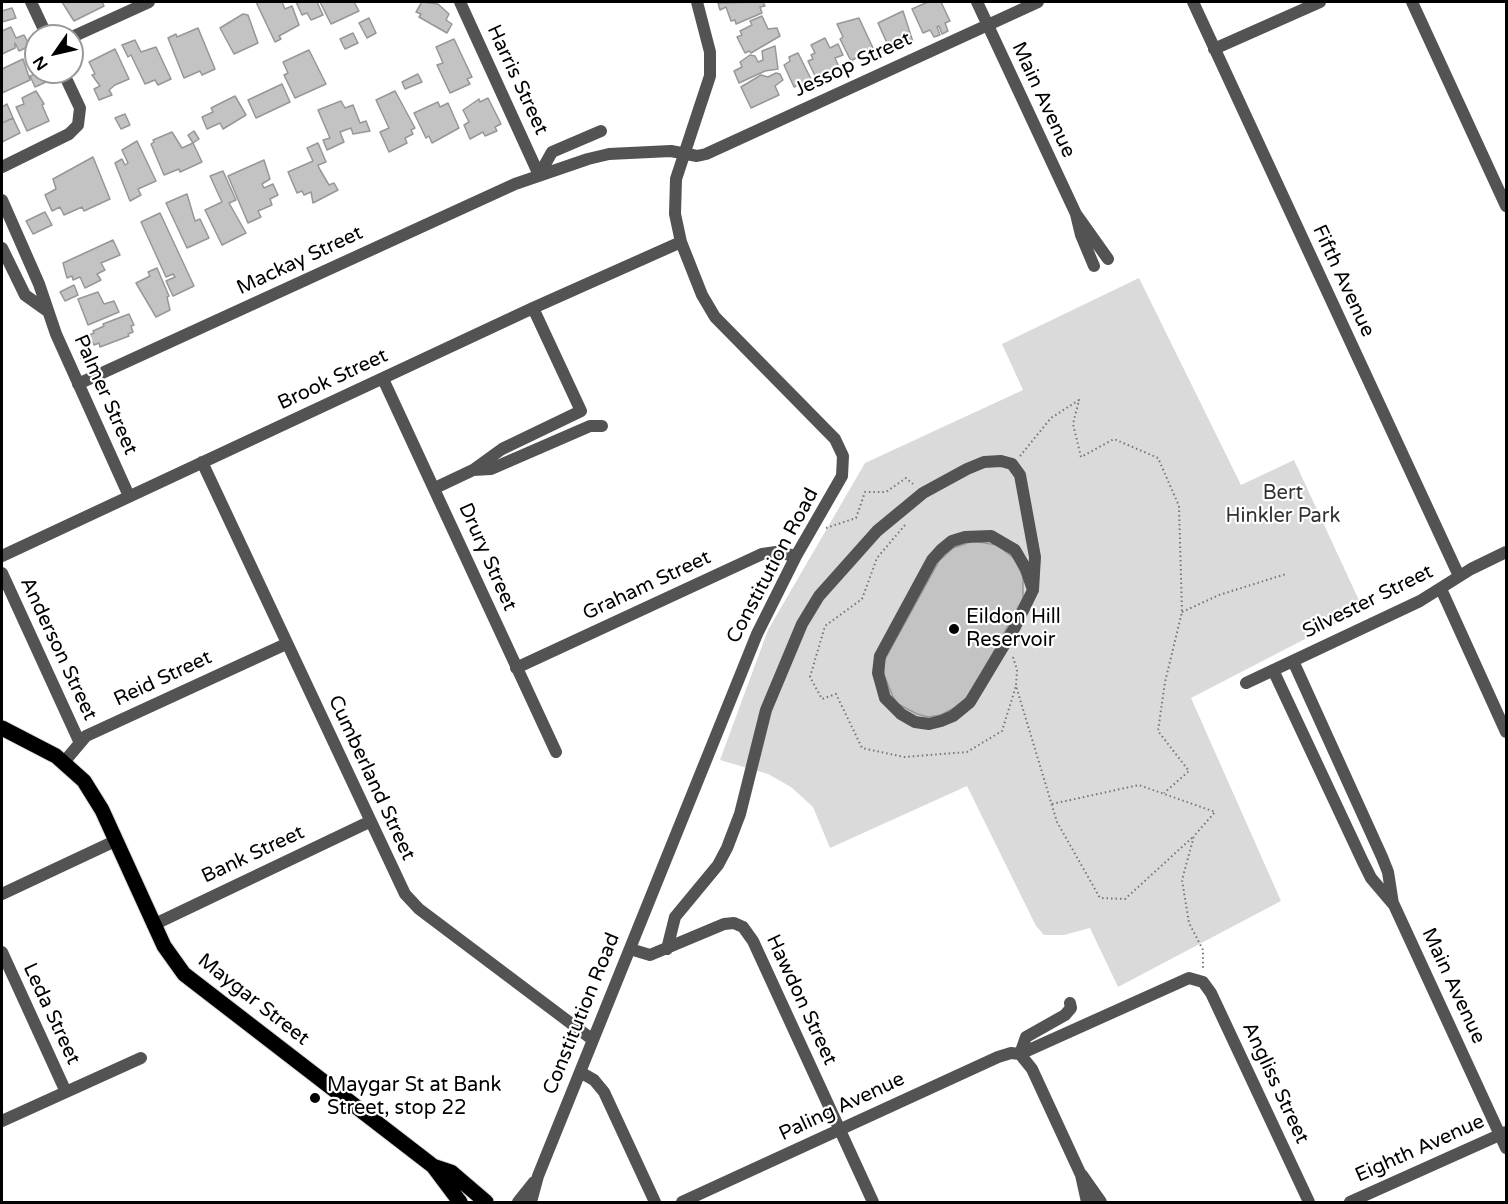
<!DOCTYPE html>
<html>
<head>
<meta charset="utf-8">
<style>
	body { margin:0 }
	#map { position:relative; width:1508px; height:1204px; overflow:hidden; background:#fff; font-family:"Varela Round",sans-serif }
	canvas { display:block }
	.frame { position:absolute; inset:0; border:3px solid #000; pointer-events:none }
	.north { position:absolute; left:24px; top:24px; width:60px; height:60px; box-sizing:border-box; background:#fff; border:2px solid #999; border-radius:50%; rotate:236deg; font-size:16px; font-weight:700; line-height:24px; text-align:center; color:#000 }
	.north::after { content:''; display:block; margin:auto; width:21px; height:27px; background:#000; clip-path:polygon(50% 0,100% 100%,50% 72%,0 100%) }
</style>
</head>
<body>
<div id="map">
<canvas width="1508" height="1204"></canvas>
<div class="frame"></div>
<div class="north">N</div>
</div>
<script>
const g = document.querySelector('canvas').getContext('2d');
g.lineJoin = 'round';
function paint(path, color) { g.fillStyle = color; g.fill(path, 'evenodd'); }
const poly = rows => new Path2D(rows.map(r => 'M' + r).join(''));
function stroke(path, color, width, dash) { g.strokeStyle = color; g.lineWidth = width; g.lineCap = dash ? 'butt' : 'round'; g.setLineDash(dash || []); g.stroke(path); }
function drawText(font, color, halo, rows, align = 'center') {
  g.font = font + ' "Varela Round",sans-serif'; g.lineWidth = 4.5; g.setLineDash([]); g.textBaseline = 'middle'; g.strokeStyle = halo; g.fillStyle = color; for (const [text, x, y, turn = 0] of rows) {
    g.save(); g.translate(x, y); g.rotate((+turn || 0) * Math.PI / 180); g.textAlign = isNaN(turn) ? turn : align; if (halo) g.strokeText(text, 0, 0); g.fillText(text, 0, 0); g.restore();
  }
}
paint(poly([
	[1139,278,1241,485,1294,460,1363,609,1191,698,1281,901,1118,987,1090,928,1064,935,1044,935,1036,926,967,786,830,848,813,807,791,787,768,774,720,760,768,630,865,463,1023,390,1002,344]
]), '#dadada');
const building = poly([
	[62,2,102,2,104,6,74,21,62,2],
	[256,2,282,2,285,9,292,6,299,25,279,36,281,39,275,42,256,2],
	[296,2,317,2,323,15,311,20,307,13,302,15,296,2],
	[320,2,354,2,359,11,331,24,320,2],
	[422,2,438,4,449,14,446,20,452,24,447,33,419,17,421,14,416,12,422,2],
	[763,2,765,6,760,7,762,13,736,24,735,20,731,21,726,7,720,10,718,3,763,2],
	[928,2,941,2,950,21,945,23,948,31,942,34,939,26,937,27,940,35,934,37,930,30,923,33,912,9,928,2],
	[12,8,16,18,2,22,2,11,12,8],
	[903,11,913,42,891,52,878,23,903,11],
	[243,14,248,15,258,43,234,54,220,28,243,14],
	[762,16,768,29,777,28,780,36,751,53,749,51,745,53,737,37,742,35,740,31,752,25,750,21,762,16],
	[369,18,376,33,367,38,359,23,369,18],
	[859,18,873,48,851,61,840,39,843,37,837,24,859,18],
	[11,27,16,38,24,35,30,46,19,51,15,43,15,48,2,54,2,31,11,27],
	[198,28,215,69,202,75,200,71,184,78,168,38,176,34,177,37,198,28],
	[353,33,358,43,345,49,340,39,353,33],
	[825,38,830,48,838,44,843,55,835,58,839,67,816,78,808,61,813,59,811,55,815,53,811,45,825,38],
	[454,39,472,77,467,79,470,84,450,93,437,65,443,63,436,47,454,39],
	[135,40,141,52,156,47,171,79,158,85,155,80,145,84,131,55,128,57,122,45,135,40],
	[775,46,778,69,765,71,739,83,734,71,742,67,740,62,750,55,755,56,758,62,763,60,762,51,775,46],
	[115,49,129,79,115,85,109,90,112,95,99,100,94,89,100,86,92,75,95,74,89,62,115,49],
	[309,50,326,84,295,98,284,75,288,73,283,62,309,50],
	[798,53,811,79,794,87,784,65,790,61,789,57,798,53],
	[23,59,30,80,2,93,2,69,23,59],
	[42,72,46,82,35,87,30,76,42,72],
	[776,73,780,74,783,80,775,86,779,95,751,108,741,87,761,75,768,77,776,73],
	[418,74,422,82,405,89,402,82,418,74],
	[282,84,290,102,256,118,248,100,282,84],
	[36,91,44,104,42,105,49,121,27,131,16,107,24,104,22,98,36,91],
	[395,91,415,128,411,130,413,134,405,138,407,143,389,152,380,132,389,128,376,100,395,91],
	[235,96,246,115,223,129,220,123,207,129,202,117,213,112,211,108,235,96],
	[488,98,501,124,495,127,497,131,485,136,483,132,470,139,464,125,469,122,463,110,479,99,480,102,488,98],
	[341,101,345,108,353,105,360,123,366,121,370,131,353,134,351,128,340,132,344,142,327,150,323,140,330,138,318,110,341,101],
	[438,102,440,107,448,103,459,128,432,143,429,136,426,138,414,113,438,102],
	[7,104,13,118,2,123,2,107,7,104],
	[125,114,130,125,121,129,115,118,125,114],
	[13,118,20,133,2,142,2,123,13,118],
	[194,131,199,139,193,143,188,135,194,131],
	[172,132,182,148,193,143,202,162,180,172,179,169,164,175,151,144,154,142,153,140,172,132],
	[137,141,156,181,138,189,141,195,130,201,115,163,122,159,125,165,128,163,122,150,137,141],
	[318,143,326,162,318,165,319,168,329,185,334,183,338,190,313,203,311,192,304,195,302,191,297,193,288,172,313,161,307,148,318,143],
	[93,157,110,199,84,211,82,207,64,215,60,207,52,211,45,195,56,189,53,179,93,157],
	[264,160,270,179,262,184,264,188,273,184,278,195,270,199,272,205,258,211,261,217,248,223,228,176,264,160],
	[223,171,236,200,229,203,246,233,222,245,205,210,222,202,210,176,223,171],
	[187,194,195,221,200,219,209,238,187,248,166,203,187,194],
	[45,212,52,225,33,234,26,221,45,212],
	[160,213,194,286,173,296,166,281,175,277,173,274,166,277,141,222,160,213],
	[113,240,120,255,101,263,105,270,97,274,101,280,85,288,80,277,73,280,72,276,67,278,63,263,113,240],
	[157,268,169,296,167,297,170,310,156,317,136,283,150,276,148,272,157,268],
	[74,285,78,295,65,301,60,292,74,285],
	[98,292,104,304,114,301,119,312,88,325,78,299,98,292],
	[129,314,134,325,131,326,133,332,128,334,129,336,100,347,99,343,94,345,89,335,94,333,93,331,104,326,103,324,129,314],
	[973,541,997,545,1015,559,1023,577,1023,598,973,690,962,704,941,715,928,717,917,714,898,704,893,697,884,675,884,661,939,561,953,548,973,541]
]);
paint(building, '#c3c3c3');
stroke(building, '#979797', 1.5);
const major = poly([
	[2,728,56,756,84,781,102,810,164,946,184,974,433,1166,460,1202],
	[433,1166,451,1172,486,1202]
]);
stroke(major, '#dbdbdb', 17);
stroke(poly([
	[81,358,88,367],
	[1020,456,1051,418,1079,400,1073,424,1081,457,1114,439,1158,458,1179,506,1182,612,1165,682,1158,731,1189,771,1164,793],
	[905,525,877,558,862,599,825,626,810,677,822,699,836,694,862,748,904,757,967,752,1002,731,1016,686],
	[826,528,856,518,865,492,886,492,906,478,913,484],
	[1182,612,1219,595,1286,574],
	[1013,657,1017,670,1016,686,1057,822,1100,898,1125,899,1194,836],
	[1052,804,1139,785,1215,812,1194,836,1182,880,1189,923,1203,950,1203,970]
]), '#757575', 2, [1.5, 3]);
stroke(poly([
	[31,2,47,36],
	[460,2,539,175],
	[977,2,1076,214],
	[1193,2,1459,576],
	[1412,2,1506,206],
	[72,37,149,2],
	[1214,49,1320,2],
	[2,167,69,134,78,125,80,108,63,72],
	[539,175,552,152,601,131],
	[2,200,39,284,56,334,129,496],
	[2,248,25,295,46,310],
	[1094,266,1081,235,1076,214,1108,259],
	[383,379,556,752],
	[78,384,515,184,588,159,609,154,671,151,697,156,706,154,1038,2],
	[202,462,405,894,419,909,593,1040],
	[473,470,491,469,590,426,602,426],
	[435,488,473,470,502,449,581,411,533,308],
	[2,556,533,308,681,242],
	[2,573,79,741],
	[1441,589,1506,732],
	[1293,661,1382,857,1388,872,1393,904],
	[516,668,762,554,776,552,796,556],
	[1273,670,1363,862,1371,878,1394,905,1506,1148],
	[1246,683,1420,601,1471,569,1506,552],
	[64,762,86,736,286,644],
	[2,894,115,841],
	[153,925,369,822],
	[630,949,650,955,724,924,734,923,743,927,753,941,873,1202],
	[667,949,675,917,718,865,727,848,740,814,766,710,802,624,819,596,877,531,923,493,967,469,984,462,1001,461,1012,464,1020,475,1035,557,1033,590,1015,627,970,702,953,716,941,721,929,724,915,722,901,714,885,698,878,673,880,656,932,560,941,550,952,541,965,537,991,536,1015,550,1026,569,1033,590],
	[2,952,66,1092],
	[1020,1054,1032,1069,1081,1175,1087,1202],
	[1020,1054,1026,1037,1065,1015,1071,1008,1070,1003],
	[580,1072,594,1080,604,1092,655,1202],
	[2,1121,141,1058],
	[1082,1175,1101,1202],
	[518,1202,534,1182],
	[531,1202,538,1176,757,634,796,556,842,476,843,456,835,439,715,317,702,295,681,242,675,214,676,179,710,76,710,52,697,2],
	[682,1202,998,1057,1011,1053,1020,1054,1189,978,1203,982,1211,993,1309,1202],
	[1350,1202,1506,1132]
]), '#535353', 12);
stroke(major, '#000', 15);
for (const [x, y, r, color] of [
	[954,629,6,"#000"],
	[315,1098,6,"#000"]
]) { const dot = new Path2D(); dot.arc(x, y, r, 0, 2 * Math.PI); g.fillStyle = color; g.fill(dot); stroke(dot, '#fff', 2); }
drawText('20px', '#000', '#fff', [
	["Jessop Street",853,65,-25],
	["Harris Street",517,80,65],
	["Main Avenue",1043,100,65],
	["Mackay Street",300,261,-25],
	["Fifth Avenue",1343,281,65],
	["Brook Street",333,380,-25],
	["Palmer Street",105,395,66],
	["Drury Street",487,557,66],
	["Constitution Road",773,566,-62],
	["Graham Street",647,586,-25],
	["Silvester Street",1368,602,-26],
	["Anderson Street",58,649,65],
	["Reid Street",163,679,-25],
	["Cumberland Street",371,778,65],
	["Bank Street",253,855,-25],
	["Main Avenue",1453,986,65],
	["Maygar Street",253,1000,38],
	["Hawdon Street",801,1000,65],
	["Leda Street",51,1014,65],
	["Constitution Road",582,1014,-68],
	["Angliss Street",1275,1083,65],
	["Paling Avenue",842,1107,-25],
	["Eighth Avenue",1420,1149,-24]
]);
drawText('20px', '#313131', '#fff', [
	["Bert",1283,494],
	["Hinkler Park",1283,517]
]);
drawText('20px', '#000', '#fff', [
	["Eildon Hill",966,618],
	["Reservoir",966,641],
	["Maygar St at Bank",327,1086],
	["Street, stop 22",327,1109]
], 'left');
</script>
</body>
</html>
